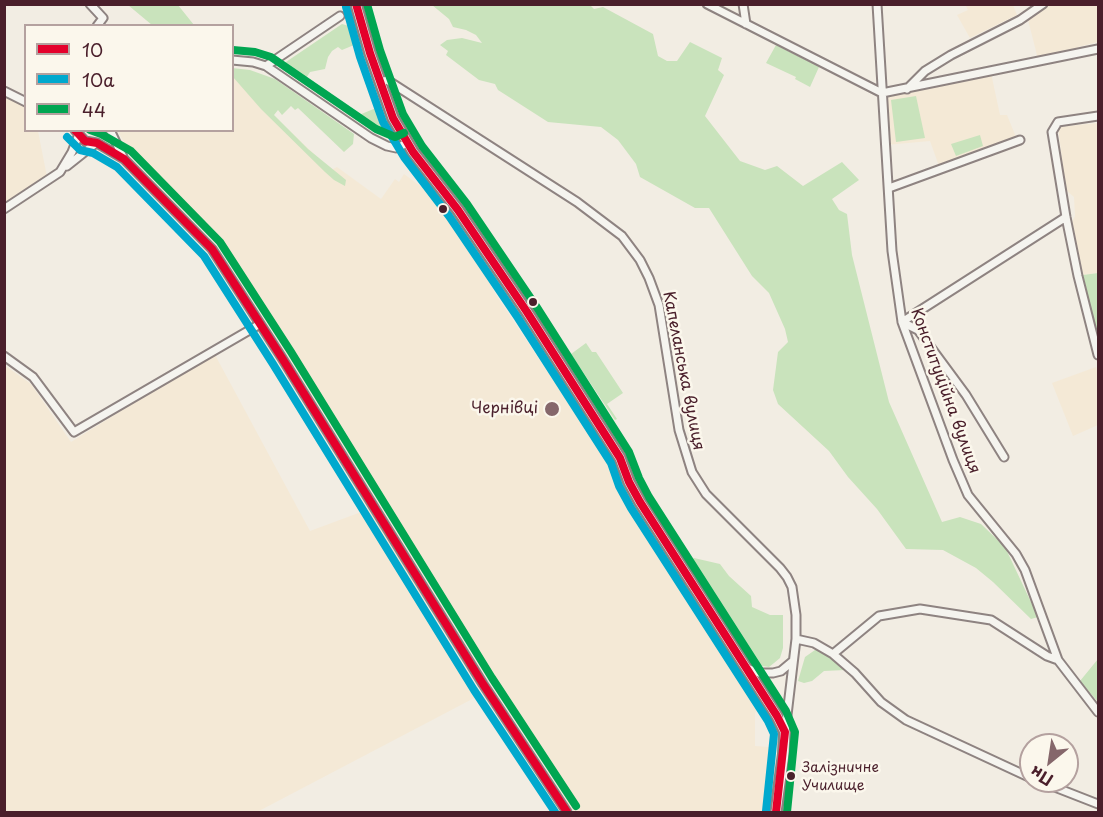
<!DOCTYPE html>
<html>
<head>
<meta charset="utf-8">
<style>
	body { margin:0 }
	#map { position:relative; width:1103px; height:817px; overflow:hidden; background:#f2ede3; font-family:"Playpen Sans",sans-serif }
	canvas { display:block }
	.frame { position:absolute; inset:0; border:6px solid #4a1f2b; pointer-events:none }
	.legend { position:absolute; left:24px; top:24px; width:210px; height:108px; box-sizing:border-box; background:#fbf7ec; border:2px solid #b4a19f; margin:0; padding:8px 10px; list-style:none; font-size:18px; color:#4a1f2b }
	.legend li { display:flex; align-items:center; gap:12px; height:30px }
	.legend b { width:30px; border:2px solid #b4a19f }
	.north { position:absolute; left:1019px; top:733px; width:60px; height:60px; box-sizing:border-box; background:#fbf7ec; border:2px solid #b4a19f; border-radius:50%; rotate:210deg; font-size:16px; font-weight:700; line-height:24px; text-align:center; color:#4a1f2b }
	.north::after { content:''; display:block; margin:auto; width:21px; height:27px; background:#85676b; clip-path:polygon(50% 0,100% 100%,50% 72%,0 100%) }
</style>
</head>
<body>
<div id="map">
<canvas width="1103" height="817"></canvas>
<div class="frame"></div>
<ul class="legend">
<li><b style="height:8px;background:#e4002b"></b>10</li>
<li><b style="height:8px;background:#00a9ce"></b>10а</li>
<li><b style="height:8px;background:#00a651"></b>44</li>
</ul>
<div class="north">Пн</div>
</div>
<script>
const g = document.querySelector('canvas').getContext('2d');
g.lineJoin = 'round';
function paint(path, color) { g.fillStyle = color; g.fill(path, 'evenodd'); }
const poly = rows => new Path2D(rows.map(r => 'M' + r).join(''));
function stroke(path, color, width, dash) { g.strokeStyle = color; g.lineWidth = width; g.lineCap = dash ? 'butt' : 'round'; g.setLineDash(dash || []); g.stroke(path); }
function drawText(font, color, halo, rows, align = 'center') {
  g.font = font + ' "Playpen Sans",sans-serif'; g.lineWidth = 5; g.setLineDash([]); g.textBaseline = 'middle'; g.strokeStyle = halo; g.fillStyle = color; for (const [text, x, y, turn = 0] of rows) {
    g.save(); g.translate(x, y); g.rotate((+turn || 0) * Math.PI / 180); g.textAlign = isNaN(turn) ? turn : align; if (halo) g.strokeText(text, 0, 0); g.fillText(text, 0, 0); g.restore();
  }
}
paint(poly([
	[965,4,1013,5,1017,15,970,38,957,15,968,10],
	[1048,5,1098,5,1098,42,1078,47,1078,50,1038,59,1028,20],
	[233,70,273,115,331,170,337,167,381,199,395,179,399,182,404,174,427,191,439,205,494,284,491,286,498,298,604,456,764,706,755,713,755,746,769,747,763,812,574,812,218,244,131,154,118,132,232,130],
	[991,73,1000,115,1007,115,1016,137,939,166,930,141,886,145,882,93],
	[4,92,25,102,26,130,38,131,47,177,5,205],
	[1098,123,1098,273,1083,275,1072,222,1075,216,1074,197,1066,190,1058,127],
	[214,353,310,531,372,508,478,696,257,812,5,812,4,365,31,384,71,442],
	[1096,367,1098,374,1098,425,1073,436,1052,383]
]), '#f4e9d6');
paint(poly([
	[128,5,178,5,194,25,152,25],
	[590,5,594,9,603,7,653,34,658,56,667,61,677,61,690,42,722,58,718,70,724,75,705,116,740,161,765,170,777,166,803,186,842,162,859,180,832,199,839,210,847,214,852,255,889,402,942,522,960,517,981,524,1005,547,1038,617,1031,619,993,582,976,568,943,550,906,549,877,509,848,477,829,451,778,404,773,390,778,352,788,342,785,329,769,293,752,276,709,208,695,208,640,177,636,164,618,140,601,127,548,122,498,90,495,84,479,80,446,55,448,51,440,45,447,40,462,38,482,43,476,35,466,30,453,27,449,19,432,5],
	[342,24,349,26,354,45,342,50,338,47,332,51,328,57,325,69,310,72,303,83,283,70,283,64],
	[776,45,819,67,810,87,795,79,796,77,766,63],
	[232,68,250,70,275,79,354,134,353,144,344,152,298,108,295,110,291,106,282,115,278,110,274,115,308,149,346,180,345,186,334,180,325,172,261,109,233,77],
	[916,96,925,138,896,142,891,100],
	[376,108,384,133,359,115],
	[980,135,983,146,956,156,951,144],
	[1098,273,1098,338,1083,275],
	[586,343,592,352,596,352,623,393,607,404,617,419,615,420,571,354],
	[694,558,720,564,729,576,751,596,752,607,770,615,783,615,783,648,780,658,774,663,769,667,762,666,754,660,688,562],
	[815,650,821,650,831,657,845,670,824,671,812,681,804,683,798,681,805,657],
	[1098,659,1098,702,1080,681]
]), '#c9e3bc');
const minor = poly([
	[90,4,103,18,97,26],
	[707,4,882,93,1098,49],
	[743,4,746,24],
	[877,4,892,251,902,322,953,460,968,495,1016,554,1025,570,1058,660,1098,712],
	[232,60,253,62,266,66,371,138,387,146,396,148,408,143],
	[266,66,340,16],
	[380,82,387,80,577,202,622,236,640,260,649,278,659,305,679,430,692,472,706,494,780,568,787,577,792,587,796,615,796,639,785,732],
	[907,89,925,71,951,55,1020,20,1043,4],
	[4,91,26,102],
	[1098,116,1058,122,1052,132,1066,217,1078,276,1098,355],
	[75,130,85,141,97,143,124,159,212,249,282,358,483,684,567,812],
	[110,130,123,157],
	[67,166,96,143],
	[889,188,1020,140],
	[4,209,60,172,72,152,79,134],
	[902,322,1066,217],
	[902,322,918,330,966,395,1004,457],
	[4,356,33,377,74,432,260,324],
	[796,639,814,643,833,654,855,673,881,702,906,720,1031,778],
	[833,654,879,616,920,609,991,620,1047,656,1058,660],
	[747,668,759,673,773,673,781,671,793,661],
	[1039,781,1098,804]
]);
const major = poly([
	[356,4,370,53,393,118,413,152,458,210,527,312,620,458,629,482,640,502,777,716,785,732,784,754,776,812]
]);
stroke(minor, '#8e8381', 11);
stroke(major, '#8e8381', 14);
stroke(minor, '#f5f4ef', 7);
stroke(major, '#f5f4ef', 9);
stroke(poly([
	[356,4,370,53,393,118,413,152,458,210,527,312,620,458,629,482,640,502,777,716,785,732,776,812],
	[75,130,85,141,97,143,124,159,212,249,282,358,483,684,567,812]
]), '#e4002b', 8);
stroke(poly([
	[346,7,360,57,383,122,404,157,449,216,518,318,611,463,619,486,631,508,768,721,774,734,766,811],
	[67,137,80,150,93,153,117,167,204,256,273,364,474,690,555,812]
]), '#00a9ce', 8);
stroke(poly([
	[367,4,380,50,403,114,422,146,467,204,536,306,629,452,639,478,649,497,786,711,795,732,787,812],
	[233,50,255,52,271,57,376,129,395,137,404,133],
	[90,130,101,134,131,151,220,242,291,352,492,678,576,806]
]), '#00a651', 8);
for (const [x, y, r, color] of [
	[443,209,5,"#4a1f2b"],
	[533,302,5,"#4a1f2b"],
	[552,409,8,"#85676b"],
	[791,776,5,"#4a1f2b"]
]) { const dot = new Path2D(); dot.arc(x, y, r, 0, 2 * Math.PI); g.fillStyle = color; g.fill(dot); stroke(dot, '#fbf7ec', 2); }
drawText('14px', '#4a1f2b', '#fbf7ec', [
	["Залізничне",802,768],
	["Училище",802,786]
], 'left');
drawText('16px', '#4a1f2b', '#fbf7ec', [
	["Капеланська вулиця",683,371,79],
	["Конституційна вулиця",945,391,70]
]);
drawText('16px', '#4a1f2b', '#fbf7ec', [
	["Чернівці",538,409]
], 'right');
</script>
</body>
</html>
